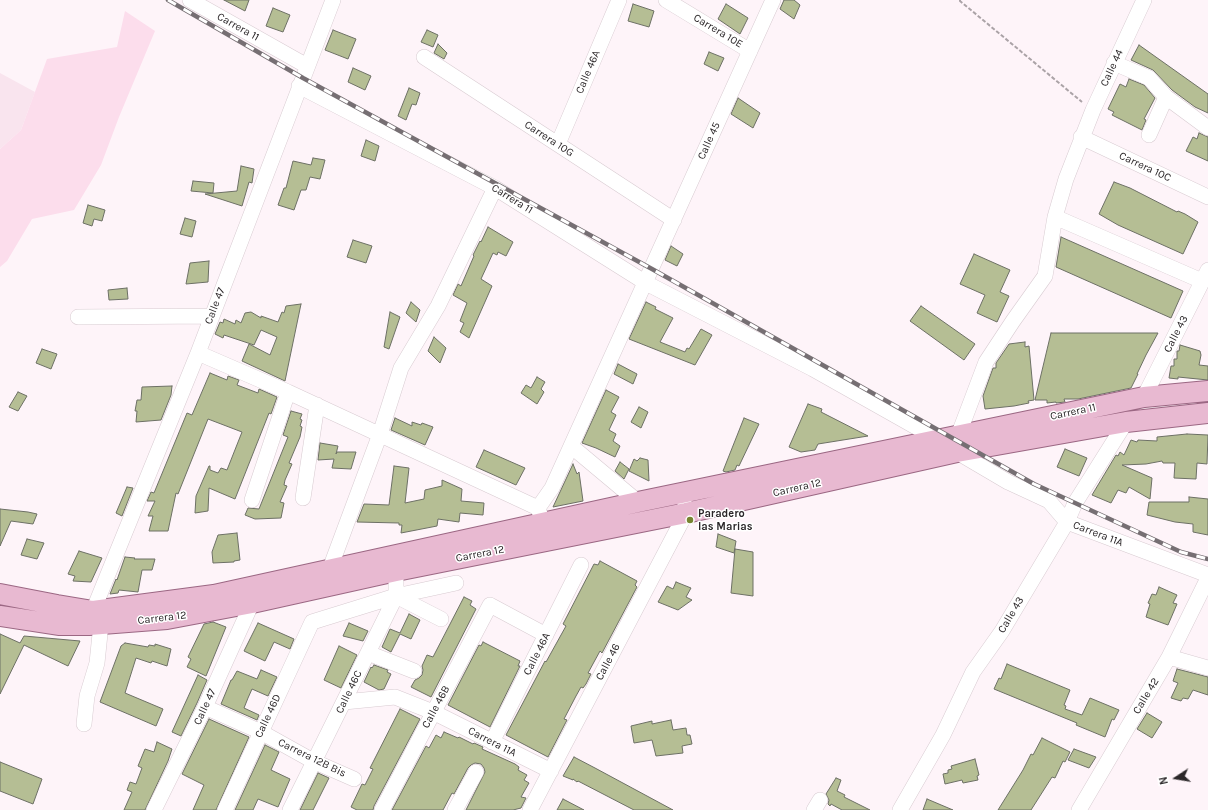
<!DOCTYPE html>
<html>
<head>
<meta charset="utf-8">
<style>
	body { margin:0 }
	#map { position:relative; width:1208px; height:810px; overflow:hidden; background:#fef4f9; font-family:Karla,sans-serif }
	canvas { display:block }
	.north { position:absolute; left:1156px; top:758px; width:40px; height:40px; -webkit-text-stroke:3px #fff; paint-order:stroke; rotate:258deg; font-size:11px; font-weight:700; line-height:16px; text-align:center; color:#2b2729 }
	.north::after { content:''; display:block; margin:auto; width:14px; height:18px; background:#2b2729; clip-path:polygon(50% 0,100% 100%,50% 72%,0 100%) }
</style>
</head>
<body>
<div id="map">
<canvas width="1208" height="810"></canvas>
<div class="north">N</div>
</div>
<script>
const g = document.querySelector('canvas').getContext('2d');
g.lineJoin = 'round';
function paint(path, color) { g.fillStyle = color; g.fill(path, 'evenodd'); }
const poly = rows => new Path2D(rows.map(r => 'M' + r).join(''));
function stroke(path, color, width, dash) { g.strokeStyle = color; g.lineWidth = width; g.lineCap = dash ? 'butt' : 'round'; g.setLineDash(dash || []); g.stroke(path); }
function drawText(font, color, halo, rows, align = 'center') {
  g.font = font + ' Karla,sans-serif'; g.lineWidth = 3; g.setLineDash([]); g.textBaseline = 'middle'; g.strokeStyle = halo; g.fillStyle = color; for (const [text, x, y, turn = 0] of rows) {
    g.save(); g.translate(x, y); g.rotate((+turn || 0) * Math.PI / 180); g.textAlign = isNaN(turn) ? turn : align; if (halo) g.strokeText(text, 0, 0); g.fillText(text, 0, 0); g.restore();
  }
}
paint(poly([
	[0,73,35,92,21,130,0,149]
]), '#f9e4ee');
paint(poly([
	[125,11,155,31,119,117,101,165,74,210,32,219,7,261,0,267,0,149,21,130,47,59,117,47]
]), '#fcddec');
const building = poly([
	[224,0,249,0,245,11,224,0],
	[784,0,794,0,800,5,794,19,780,9,784,0],
	[633,4,654,11,649,27,628,21,633,4],
	[726,4,748,18,740,34,718,19,726,4],
	[273,8,290,15,283,32,266,26,273,8],
	[333,30,356,39,348,59,325,50,333,30],
	[427,30,438,35,433,47,421,42,427,30],
	[438,44,447,53,444,59,434,53,438,44],
	[1139,45,1208,94,1208,113,1195,107,1172,90,1153,70,1131,60,1139,45],
	[709,52,724,58,718,71,704,64,709,52],
	[353,68,371,76,365,90,348,82,353,68],
	[1129,79,1144,85,1155,98,1144,119,1146,120,1142,130,1112,115,1114,112,1108,109,1120,84,1126,87,1129,79],
	[409,88,420,93,416,105,412,104,406,120,398,116,409,88],
	[738,98,760,113,753,128,731,114,738,98],
	[1199,133,1208,137,1208,161,1186,151,1193,137,1197,139,1199,133],
	[366,140,379,146,375,161,361,156,366,140],
	[313,158,325,160,320,179,310,177,306,190,301,190,294,210,278,205,284,188,286,188,293,161,311,165,313,158],
	[241,166,254,169,252,183,249,182,242,206,205,194,237,191,241,166],
	[193,181,214,183,213,193,191,191,193,181],
	[1114,182,1130,188,1177,212,1178,211,1185,214,1198,222,1183,254,1118,225,1099,214,1114,182],
	[88,205,105,210,102,221,94,219,92,226,83,223,88,205],
	[185,218,196,221,192,237,180,234,185,218],
	[488,227,513,242,506,256,498,252,497,255,493,253,481,279,492,286,469,338,460,332,464,323,460,321,467,303,453,295,458,284,461,286,474,256,473,255,480,241,481,242,488,227],
	[1061,237,1183,291,1171,318,1056,267,1061,237],
	[353,240,372,246,366,263,347,257,353,240],
	[671,246,683,254,677,266,665,260,671,246],
	[974,254,1010,270,1000,292,1009,296,997,322,977,313,985,295,960,284,974,254],
	[209,261,208,282,186,284,190,263,209,261],
	[127,288,128,299,109,300,108,290,127,288],
	[411,302,420,310,416,322,406,313,411,302],
	[646,302,656,307,655,309,673,318,660,342,685,352,687,348,689,349,701,329,712,335,695,365,629,339,646,302],
	[301,304,285,381,242,361,249,344,270,355,277,337,261,330,254,345,224,335,223,338,215,334,220,322,223,323,224,319,235,324,236,320,241,323,245,313,251,312,261,318,261,316,278,322,282,312,284,313,286,306,301,304],
	[921,306,975,344,964,360,910,321,921,306],
	[390,312,400,317,389,349,384,347,390,312],
	[1051,333,1158,333,1146,355,1137,374,1138,374,1131,388,1078,399,1064,399,1065,402,1056,403,1056,402,1047,403,1047,400,1035,400,1051,333],
	[434,337,446,348,440,363,428,351,434,337],
	[1025,342,1025,347,1029,346,1034,400,1028,401,1029,403,1014,406,985,409,983,396,993,368,996,368,996,363,1009,344,1025,342],
	[1180,345,1200,351,1201,355,1199,365,1208,366,1208,380,1178,377,1178,379,1169,378,1171,366,1174,366,1174,359,1177,359,1177,351,1179,351,1180,345],
	[42,349,57,354,51,369,36,363,42,349],
	[618,364,637,374,633,384,614,374,618,364],
	[210,373,227,380,228,376,239,380,237,385,258,393,259,389,277,397,271,414,269,413,235,499,209,488,208,511,195,513,196,496,209,466,210,466,210,470,218,473,221,468,227,470,242,432,208,419,178,494,176,493,168,531,149,531,153,516,148,516,155,501,147,501,151,492,154,493,187,413,192,415,210,373],
	[537,377,545,382,541,389,544,392,537,404,521,393,526,385,531,388,537,377],
	[172,386,171,395,161,420,136,422,137,411,135,411,137,400,141,400,142,387,172,386],
	[606,390,619,397,611,412,616,415,609,430,616,434,613,441,620,446,615,457,596,448,582,443,606,390],
	[18,392,27,396,18,411,9,407,18,392],
	[808,404,822,409,821,412,868,436,818,444,815,450,801,452,789,447,808,404],
	[639,407,648,412,641,428,631,422,639,407],
	[291,411,302,414,300,419,302,420,300,426,302,427,300,437,289,463,292,464,285,480,284,485,287,486,280,502,284,503,281,518,255,519,245,515,248,508,259,509,288,437,283,435,291,411],
	[395,418,412,426,412,422,421,425,422,423,433,427,425,445,391,430,395,418],
	[744,418,759,424,739,466,737,465,735,470,726,472,723,471,744,418],
	[1187,434,1208,435,1207,464,1197,463,1196,479,1174,478,1175,463,1163,463,1162,461,1146,464,1122,465,1152,478,1150,499,1129,487,1126,493,1118,490,1111,503,1092,495,1116,455,1118,456,1120,452,1124,455,1131,440,1137,442,1138,440,1157,441,1157,437,1187,434],
	[320,443,338,446,336,454,337,452,356,452,351,469,332,468,334,459,318,460,320,443],
	[1065,449,1087,458,1079,476,1057,467,1065,449],
	[484,450,525,468,516,485,476,467,484,450],
	[640,458,648,460,649,481,629,471,634,459,637,461,640,458],
	[620,462,629,469,624,479,615,471,620,462],
	[573,464,577,474,579,472,583,501,553,507,573,464],
	[394,466,409,468,405,503,424,499,425,490,442,486,442,480,462,489,461,501,484,503,483,515,460,513,459,522,438,519,437,526,401,533,402,525,399,525,399,523,357,522,364,504,389,505,394,466],
	[127,487,133,488,122,516,116,513,127,487],
	[1189,497,1208,499,1208,535,1193,532,1193,524,1175,522,1147,515,1149,502,1189,502,1189,497],
	[0,509,28,512,37,514,33,524,11,521,0,546,0,509],
	[237,533,240,560,234,561,234,562,213,563,212,552,218,535,237,533],
	[718,534,736,541,734,553,716,547,718,534],
	[27,539,44,543,37,559,21,555,27,539],
	[735,549,753,552,753,596,731,593,735,549],
	[79,551,102,558,91,582,73,581,75,576,68,574,79,551],
	[125,557,135,558,134,559,155,559,152,570,142,570,138,592,119,590,118,593,110,594,116,579,117,580,125,557],
	[600,561,637,581,635,585,637,587,602,653,600,651,588,673,591,674,586,684,583,688,581,687,576,696,564,719,567,720,548,757,506,735,545,661,546,662,566,626,563,624,594,564,598,565,600,561],
	[676,582,691,588,686,597,692,600,678,610,658,602,667,586,673,589,676,582],
	[1159,587,1177,595,1173,603,1177,604,1168,625,1146,617,1150,604,1148,603,1152,594,1156,595,1159,587],
	[464,597,472,601,470,605,476,609,431,697,411,687,415,680,419,678,422,675,423,670,422,666,427,655,433,657,464,597],
	[409,614,420,620,411,639,400,634,391,652,382,647,390,629,400,633,409,614],
	[213,622,226,627,206,676,187,667,191,659,188,657,204,624,213,622],
	[258,623,294,639,290,649,274,642,265,661,244,651,258,623],
	[349,623,368,631,363,641,343,636,349,623],
	[0,634,20,643,24,636,80,641,68,666,24,645,0,694,0,634],
	[483,642,520,661,518,666,520,666,490,727,448,705,479,645,481,646,483,642],
	[125,643,148,647,149,645,155,646,155,644,171,649,167,666,152,661,151,663,136,658,125,693,163,709,156,726,100,702,121,646,125,643],
	[339,646,357,655,341,688,324,680,339,646],
	[1007,664,1070,690,1064,705,1066,706,1065,709,1082,715,1090,698,1119,710,1114,720,1112,719,1105,737,1076,725,1077,723,994,689,999,678,1001,679,1007,664],
	[374,665,388,670,387,672,391,674,384,689,379,690,364,682,371,667,372,668,374,665],
	[1177,669,1208,677,1208,695,1193,690,1188,699,1183,698,1181,701,1171,698,1178,683,1173,681,1177,669],
	[261,670,277,677,268,696,252,689,248,698,244,708,259,715,257,720,221,704,231,680,232,680,237,671,257,679,261,670],
	[198,675,207,680,197,703,181,736,172,732,198,675],
	[400,709,420,719,374,806,373,810,357,810,351,807,362,784,365,785,373,769,370,768,400,709],
	[1147,713,1162,722,1152,738,1137,729,1147,713],
	[209,719,249,737,216,810,193,810,204,785,182,774,209,719],
	[671,720,673,730,686,728,687,735,690,735,692,744,682,746,683,753,656,756,652,740,634,743,631,726,652,721,652,724,671,720],
	[444,732,458,738,459,737,473,744,474,743,483,747,482,749,515,764,519,767,518,770,527,775,524,780,529,783,521,797,526,798,521,808,513,810,466,810,485,772,484,768,481,764,475,763,471,765,468,768,454,794,452,793,443,810,392,810,426,746,429,748,436,735,441,738,444,732],
	[1042,738,1070,752,1065,762,1063,761,1055,778,1052,777,1031,810,998,810,1023,770,1031,754,1033,755,1042,738],
	[157,742,172,749,168,761,145,810,124,810,132,792,127,790,130,782,136,784,142,768,138,766,145,749,154,752,157,742],
	[265,745,279,752,271,770,290,779,278,807,258,799,253,810,235,810,265,745],
	[1074,749,1096,757,1089,768,1068,760,1074,749],
	[574,757,595,768,673,810,634,810,578,781,577,782,573,779,573,780,563,776,574,757],
	[975,759,979,775,977,776,978,780,963,783,962,780,945,784,943,774,948,773,948,770,952,769,951,766,975,759],
	[0,762,42,779,33,804,0,791,0,762],
	[318,773,329,778,313,810,300,810,318,773],
	[836,778,841,780,837,791,845,795,844,797,870,810,842,810,831,804,830,806,828,804,829,800,826,794,836,778],
	[563,799,584,810,557,810,563,799],
	[927,799,953,810,923,810,927,799]
]);
paint(building, '#b5be94');
stroke(building, '#6d7065', 1);
const minor = poly([
	[190,0,307,66],
	[666,0,750,51],
	[424,57,674,220],
	[1114,63,1149,78,1166,97,1208,128],
	[299,86,495,188,646,283,813,369,939,440,957,452,1008,482,1049,501,1067,522,1208,575],
	[1149,135,1166,97],
	[1081,137,1208,197],
	[558,144,619,0],
	[1055,217,1202,281],
	[78,317,211,316],
	[198,353,288,392,538,508,541,517],
	[1144,397,1208,270],
	[958,436,986,362,1013,321,1045,276,1055,217,1066,179,1093,110,1144,0],
	[571,446,638,502],
	[303,498,317,405],
	[252,500,288,392],
	[538,508,552,488,571,446,773,0],
	[329,571,380,434,401,368,438,306,495,188],
	[396,596,441,619],
	[93,611,198,353,333,0],
	[368,653,414,671],
	[1169,657,1208,668],
	[344,702,395,697,433,712,551,771],
	[205,707,261,732,313,761,354,779],
	[84,724,87,696,97,663,101,624],
	[492,742,581,565],
	[154,810,205,707,252,603],
	[225,810,312,622,396,596,456,583],
	[290,810,396,596,396,571],
	[382,810,490,605,546,635],
	[455,810,476,772],
	[530,810,686,513,685,505],
	[814,810,820,800],
	[900,810,943,735,973,672,1002,631,1067,522,1075,503,1126,422],
	[1079,810,1169,657,1208,578]
]);
const major = poly([
	[0,594,57,605,93,611,214,595,638,502,1144,397,1208,391],
	[0,616,60,625,89,625,167,619,252,603,396,571,686,513,957,452,1126,422,1208,413]
]);
stroke(minor, '#d8cbd1', 16);
stroke(major, '#9b6783', 22);
stroke(poly([
	[960,0,960,1,1082,102]
]), '#aba3a7', 2, [4, 2]);
stroke(minor, '#fff', 15);
stroke(major, '#e8b9d1', 20);
const rail = poly([
	[168,0,303,78,652,269,1034,484,1181,552,1208,559]
]);
stroke(rail, '#766f73', 4.5);
stroke(rail, '#fff', 3, [9]);
for (const [x, y, r, color] of [
	[690,520,4,"#778431"]
]) { const dot = new Path2D(); dot.arc(x, y, r, 0, 2 * Math.PI); g.fillStyle = color; g.fill(dot); stroke(dot, '#fff', 1.5); }
drawText('11px', '#2b2729', '#fff', [
	["Carrera 11",238,27,29],
	["Carrera 10E",718,31,31],
	["Calle 44",1112,68,-65],
	["Calle 46A",588,72,-67],
	["Carrera 10G",549,139,33],
	["Calle 45",709,141,-66],
	["Carrera 10C",1145,167,25],
	["Carrera 11",512,199,32],
	["Calle 47",215,306,-69],
	["Calle 43",1176,334,-63],
	["Carrera 11",1073,412,-12],
	["Carrera 12",797,488,-13],
	["Carrera 11A",1098,534,21],
	["Carrera 12",480,554,-11],
	["Calle 43",1011,615,-59],
	["Carrera 12",162,618,-7],
	["Calle 46A",537,654,-63],
	["Calle 46",608,662,-62],
	["Calle 46C",349,692,-64],
	["Calle 42",1146,696,-59],
	["Calle 47",205,707,-65],
	["Calle 46B",436,707,-62],
	["Calle 46D",268,716,-65],
	["Carrera 11A",492,742,27],
	["Carrera 12B Bis",312,758,26]
]);
drawText('bold 11px', '#2b2729', '#fff', [
	["Paradero",698,514],
	["las Marias",698,527]
], 'left');
</script>
</body>
</html>
